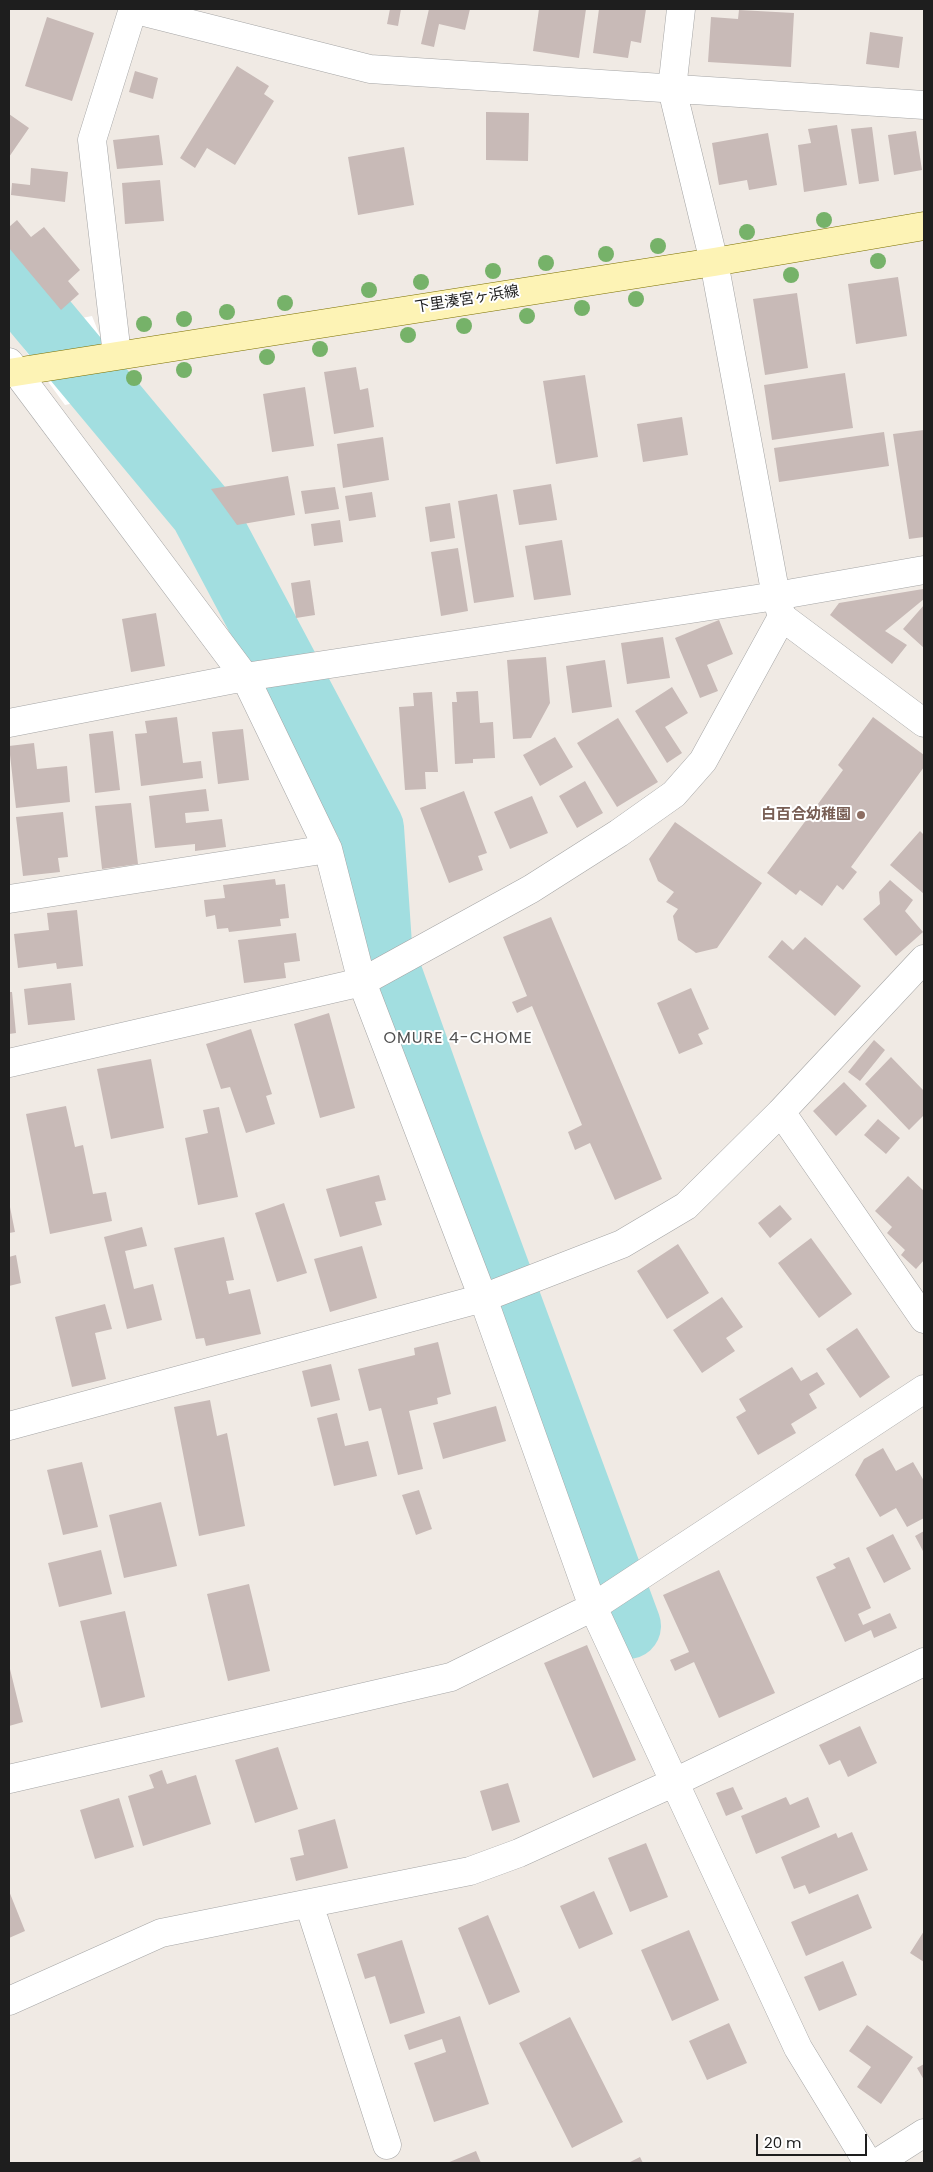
<!DOCTYPE html>
<html>
<head>
<meta charset="utf-8">
<style>
	body { margin:0 }
	#map { position:relative; width:933px; height:2172px; overflow:hidden; background:#f0eae4; font-family:Poppins,sans-serif }
	canvas { display:block }
	.frame { position:absolute; inset:0; border:10px solid #1e1e1e; pointer-events:none }
	.scale { position:absolute; left:756px; top:2134px; width:111px; height:22px; box-sizing:border-box; border:2px solid #1e1e1e; border-top:0; padding-left:6px; font-size:15px; line-height:18px; white-space:nowrap; color:#1e1e1e; -webkit-text-stroke:4px #fff; paint-order:stroke }
</style>
</head>
<body>
<div id="map">
<canvas width="933" height="2172"></canvas>
<div class="frame"></div>
<div class="scale">20 m</div>
</div>
<script>
const g = document.querySelector('canvas').getContext('2d');
g.lineJoin = 'round';
function paint(path, color) { g.fillStyle = color; g.fill(path, 'evenodd'); }
const poly = rows => new Path2D(rows.map(r => 'M' + r).join(''));
function stroke(path, color, width, dash) { g.strokeStyle = color; g.lineWidth = width; g.lineCap = dash ? 'butt' : 'round'; g.setLineDash(dash || []); g.stroke(path); }
function drawText(font, color, halo, rows, align = 'center') {
  g.font = font + ' Poppins,"Noto Sans JP",sans-serif'; g.lineWidth = 4; g.setLineDash([]); g.textBaseline = 'middle'; g.strokeStyle = halo; g.fillStyle = color; for (const [text, x, y, turn = 0] of rows) {
    g.save(); g.translate(x, y); g.rotate((+turn || 0) * Math.PI / 180); g.textAlign = isNaN(turn) ? turn : align; if (halo) g.strokeText(text, 0, 0); g.fillText(text, 0, 0); g.restore();
  }
}
paint(poly([
	[92,316,123,393,65,405,12,332]
]), '#fff');
stroke(poly([
	[9,279,203,512,371,828,379,945,450,1144,628,1626]
]), '#a2dee0', 66);
paint(poly([
	[390,9,401,9,398,26,387,24],
	[429,9,470,9,465,30,439,24,434,47,421,44],
	[539,9,586,9,579,58,533,51],
	[599,9,646,9,641,43,631,41,628,58,593,53],
	[739,10,794,13,791,67,708,62,711,17,738,19],
	[47,17,94,33,72,101,25,86],
	[870,32,903,37,899,68,866,64],
	[237,66,269,86,264,94,274,101,235,165,207,148,195,168,180,158],
	[135,71,158,78,153,99,129,92],
	[486,112,529,113,528,161,486,160],
	[9,114,29,128,9,157],
	[837,125,847,185,804,192,798,145,811,143,808,129],
	[872,127,879,181,859,184,851,129],
	[916,131,922,170,894,175,888,135],
	[768,133,777,185,749,190,747,180,719,185,712,143],
	[159,135,163,165,117,169,113,140],
	[404,147,414,205,358,215,348,157],
	[31,168,68,172,65,202,11,195,12,183,30,185],
	[160,180,164,221,125,224,122,183],
	[17,220,31,237,44,227,80,270,68,281,79,294,61,310,9,248,9,227],
	[898,277,907,336,856,344,848,284],
	[797,293,808,368,765,375,753,299],
	[356,367,360,390,368,388,374,427,334,434,324,372],
	[845,373,853,428,772,440,764,385],
	[585,375,598,457,556,464,543,381],
	[305,387,314,446,272,452,263,394],
	[682,417,688,455,643,462,637,424],
	[924,430,924,537,909,539,893,434],
	[884,432,889,466,779,482,774,448],
	[383,437,389,480,343,488,337,444],
	[288,476,295,515,237,525,211,489],
	[551,484,557,520,519,525,513,490],
	[335,487,339,509,305,514,301,491],
	[372,492,376,517,349,521,345,496],
	[497,494,514,597,474,603,458,501],
	[450,503,455,538,430,542,425,507],
	[340,520,343,542,314,546,311,524],
	[562,540,571,595,534,600,525,546],
	[458,548,468,611,441,616,431,552],
	[310,580,315,615,296,618,291,583],
	[923,589,924,599,885,631,907,645,892,664,830,615,839,603],
	[924,605,924,648,903,629],
	[156,613,165,666,131,672,122,619],
	[719,620,733,654,707,665,718,691,700,698,675,638],
	[663,637,670,678,627,684,621,643],
	[546,657,550,703,531,738,513,739,507,660],
	[605,660,612,707,572,713,566,666],
	[672,687,688,713,665,727,682,753,667,763,635,711],
	[478,691,480,723,493,722,495,758,473,759,473,763,455,764,452,702,457,702,456,692],
	[432,692,438,772,425,772,426,789,405,790,399,707,414,706,413,693],
	[177,717,183,763,201,761,203,778,141,786,135,734,147,733,145,721],
	[873,717,924,755,924,767,851,867,857,872,843,890,837,885,822,906,800,890,796,895,767,873,843,770,838,765],
	[618,718,658,782,617,807,577,743],
	[243,729,249,780,218,784,212,732],
	[113,731,120,790,95,793,89,734],
	[555,737,573,767,540,786,523,755],
	[34,743,37,769,67,766,70,802,16,808,9,746],
	[585,781,603,813,577,828,559,796],
	[206,789,209,811,185,813,186,823,222,819,226,847,195,851,195,844,155,848,149,796],
	[464,791,487,853,478,856,483,870,449,883,420,808],
	[532,796,548,833,510,849,494,812],
	[131,803,138,864,102,869,95,806],
	[63,812,68,857,58,858,60,872,23,876,16,817],
	[675,822,762,883,717,948,696,953,678,940,673,916,678,909,666,902,674,892,658,881,649,859],
	[920,831,924,835,924,894,890,865],
	[275,879,276,885,285,884,289,918,280,919,281,926,229,932,228,928,217,929,215,915,206,917,204,900,225,898,223,885],
	[890,880,913,900,905,911,923,932,896,956,863,919,880,904,879,892],
	[77,910,83,966,57,969,56,963,18,968,14,934,49,930,47,913],
	[551,917,662,1179,615,1200,590,1143,575,1150,568,1132,582,1125,532,1006,517,1013,512,1002,527,996,503,937],
	[296,933,300,961,284,963,286,978,244,983,238,940],
	[805,937,861,986,835,1016,768,957,782,940,793,950],
	[71,983,75,1020,28,1025,24,989],
	[691,988,709,1029,698,1034,703,1044,679,1054,657,1003],
	[9,992,12,992,16,1033,9,1034],
	[329,1013,355,1108,320,1118,294,1024],
	[251,1029,272,1094,266,1096,275,1124,246,1133,230,1087,221,1089,206,1044],
	[874,1040,885,1050,860,1081,848,1072],
	[891,1057,924,1091,924,1115,909,1130,865,1084],
	[151,1059,164,1128,111,1139,97,1069],
	[844,1082,867,1106,836,1136,813,1111],
	[66,1106,75,1147,83,1145,93,1194,106,1192,112,1221,50,1234,26,1114],
	[219,1107,238,1197,198,1205,185,1138,208,1133,203,1110],
	[878,1119,900,1138,886,1154,864,1135],
	[379,1175,386,1200,375,1202,382,1225,340,1237,326,1189],
	[908,1176,924,1191,924,1260,916,1269,901,1255,905,1250,887,1233,892,1227,875,1211],
	[9,1202,15,1232,9,1233],
	[284,1203,307,1273,277,1282,255,1213],
	[780,1205,792,1219,770,1238,758,1223],
	[142,1227,147,1246,125,1251,134,1289,153,1284,162,1320,127,1329,104,1237],
	[224,1237,234,1280,226,1281,229,1294,250,1289,261,1334,206,1346,204,1338,196,1339,174,1248],
	[811,1238,852,1294,819,1318,778,1263],
	[678,1244,709,1293,667,1319,637,1271],
	[362,1246,377,1298,330,1312,314,1259],
	[16,1255,21,1283,9,1286,9,1257],
	[722,1297,743,1327,726,1338,735,1351,702,1373,673,1330],
	[105,1304,112,1329,95,1333,106,1379,72,1387,55,1317],
	[857,1328,890,1377,860,1398,826,1349],
	[438,1342,451,1394,437,1398,438,1404,409,1411,423,1469,398,1475,381,1408,369,1411,358,1369,415,1355,414,1348],
	[331,1364,340,1400,311,1407,302,1371],
	[792,1367,801,1381,817,1372,825,1384,809,1394,817,1408,791,1424,796,1433,758,1455,736,1417,746,1411,739,1399],
	[210,1400,217,1436,227,1433,245,1526,199,1536,174,1407],
	[496,1406,506,1441,443,1459,433,1423],
	[337,1413,345,1446,368,1441,377,1476,334,1486,317,1418],
	[883,1448,896,1471,913,1462,924,1481,924,1518,907,1527,896,1508,880,1517,855,1475,864,1459],
	[82,1462,98,1527,63,1535,47,1470],
	[419,1490,432,1529,416,1535,402,1495],
	[161,1502,177,1566,124,1578,109,1515],
	[924,1531,924,1553,915,1536],
	[893,1534,911,1569,884,1583,866,1548],
	[101,1550,112,1594,59,1607,48,1563],
	[849,1557,871,1608,858,1614,863,1625,890,1613,897,1628,874,1638,871,1630,845,1642,816,1577,836,1568,833,1564],
	[719,1570,775,1693,719,1718,694,1662,675,1671,670,1660,689,1652,663,1595],
	[249,1584,270,1671,228,1681,207,1594],
	[125,1611,145,1697,101,1708,80,1621],
	[587,1645,636,1760,593,1778,544,1663],
	[9,1665,23,1722,9,1726],
	[860,1726,877,1763,848,1777,840,1760,829,1765,819,1745],
	[278,1747,298,1809,255,1823,235,1760],
	[162,1770,167,1784,196,1775,211,1824,143,1846,128,1796,154,1788,149,1775],
	[508,1783,520,1822,492,1831,480,1791],
	[733,1787,743,1809,726,1816,716,1793],
	[786,1797,790,1805,808,1797,820,1827,756,1854,741,1816],
	[119,1798,134,1847,95,1859,80,1810],
	[335,1819,348,1868,296,1881,290,1858,304,1855,298,1830],
	[852,1832,868,1870,809,1894,805,1885,794,1889,781,1857,836,1833,838,1838],
	[646,1843,668,1897,630,1912,608,1858],
	[9,1891,25,1931,9,1938],
	[594,1891,613,1934,579,1949,560,1906],
	[858,1894,872,1928,806,1956,791,1922],
	[488,1915,520,1992,489,2005,458,1928],
	[689,1930,719,2000,672,2021,641,1950],
	[924,1931,924,1962,910,1953],
	[402,1940,425,2013,390,2024,375,1976,365,1979,357,1954],
	[843,1961,857,1995,819,2011,804,1977],
	[460,2016,489,2104,434,2122,414,2063,446,2052,442,2039,409,2050,404,2035],
	[570,2017,623,2122,572,2148,519,2043],
	[729,2023,747,2063,707,2080,689,2041],
	[867,2025,913,2057,881,2104,857,2087,871,2067,849,2051],
	[924,2064,924,2080,917,2068],
	[476,2151,481,2163,447,2163],
	[640,2157,643,2163,628,2163]
]), '#c8bab7');
const minor = poly([
	[132,9,370,69,924,105],
	[681,9,672,89,714,262,776,596,782,617,924,723],
	[117,355,92,140,133,9],
	[9,362,245,677,328,849,362,982,483,1298,593,1607,798,2048,868,2163],
	[9,723,245,677,776,596,924,570],
	[9,899,328,849],
	[9,1063,362,982,531,889,619,833,674,794,703,761,782,617],
	[781,1112,924,1319],
	[9,1426,483,1298,622,1244,686,1206,781,1112,924,959],
	[9,1779,451,1677,593,1607,924,1389],
	[309,1904,387,2145],
	[9,2001,161,1933,470,1871,519,1853,675,1782,924,1662]
]);
const tertiary = poly([
	[877,2163,924,2133]
]);
const secondary = poly([
	[9,373,714,262,924,226]
]);
stroke(minor, '#a5a5a5', 29);
stroke(tertiary, '#a5a5a5', 29);
stroke(secondary, '#7b7000', 29);
stroke(minor, '#fff', 28);
stroke(tertiary, '#fff', 28);
stroke(secondary, '#fdf3b5', 28);
g.fillStyle = '#76b269';
for (const [x, y] of [
	[824,220],
	[747,232],
	[658,246],
	[606,254],
	[878,261],
	[546,263],
	[493,271],
	[791,275],
	[421,282],
	[369,290],
	[636,299],
	[285,303],
	[582,308],
	[227,312],
	[527,316],
	[184,319],
	[144,324],
	[464,326],
	[408,335],
	[320,349],
	[267,357],
	[184,370],
	[134,378]
]) { g.beginPath(); g.arc(x, y, 8, 0, 2 * Math.PI); g.fill(); }
for (const [x, y, r, color] of [
	[861,815,5,"#8d6e63"]
]) { const dot = new Path2D(); dot.arc(x, y, r, 0, 2 * Math.PI); g.fillStyle = color; g.fill(dot); stroke(dot, '#fff', 2); }
drawText('15px', '#1e1e1e', '#fff', [
	["下里湊宮ヶ浜線",467,300,-9]
]);
drawText('bold 15px', '#785e54', '#fff', [
	["白百合幼稚園",851,815]
], 'right');
g.letterSpacing = '1px';
drawText('16px', '#515151', '#fff', [
	["OMURE 4-CHOME",458,1039]
]);
g.letterSpacing = '0px';
</script>
</body>
</html>
